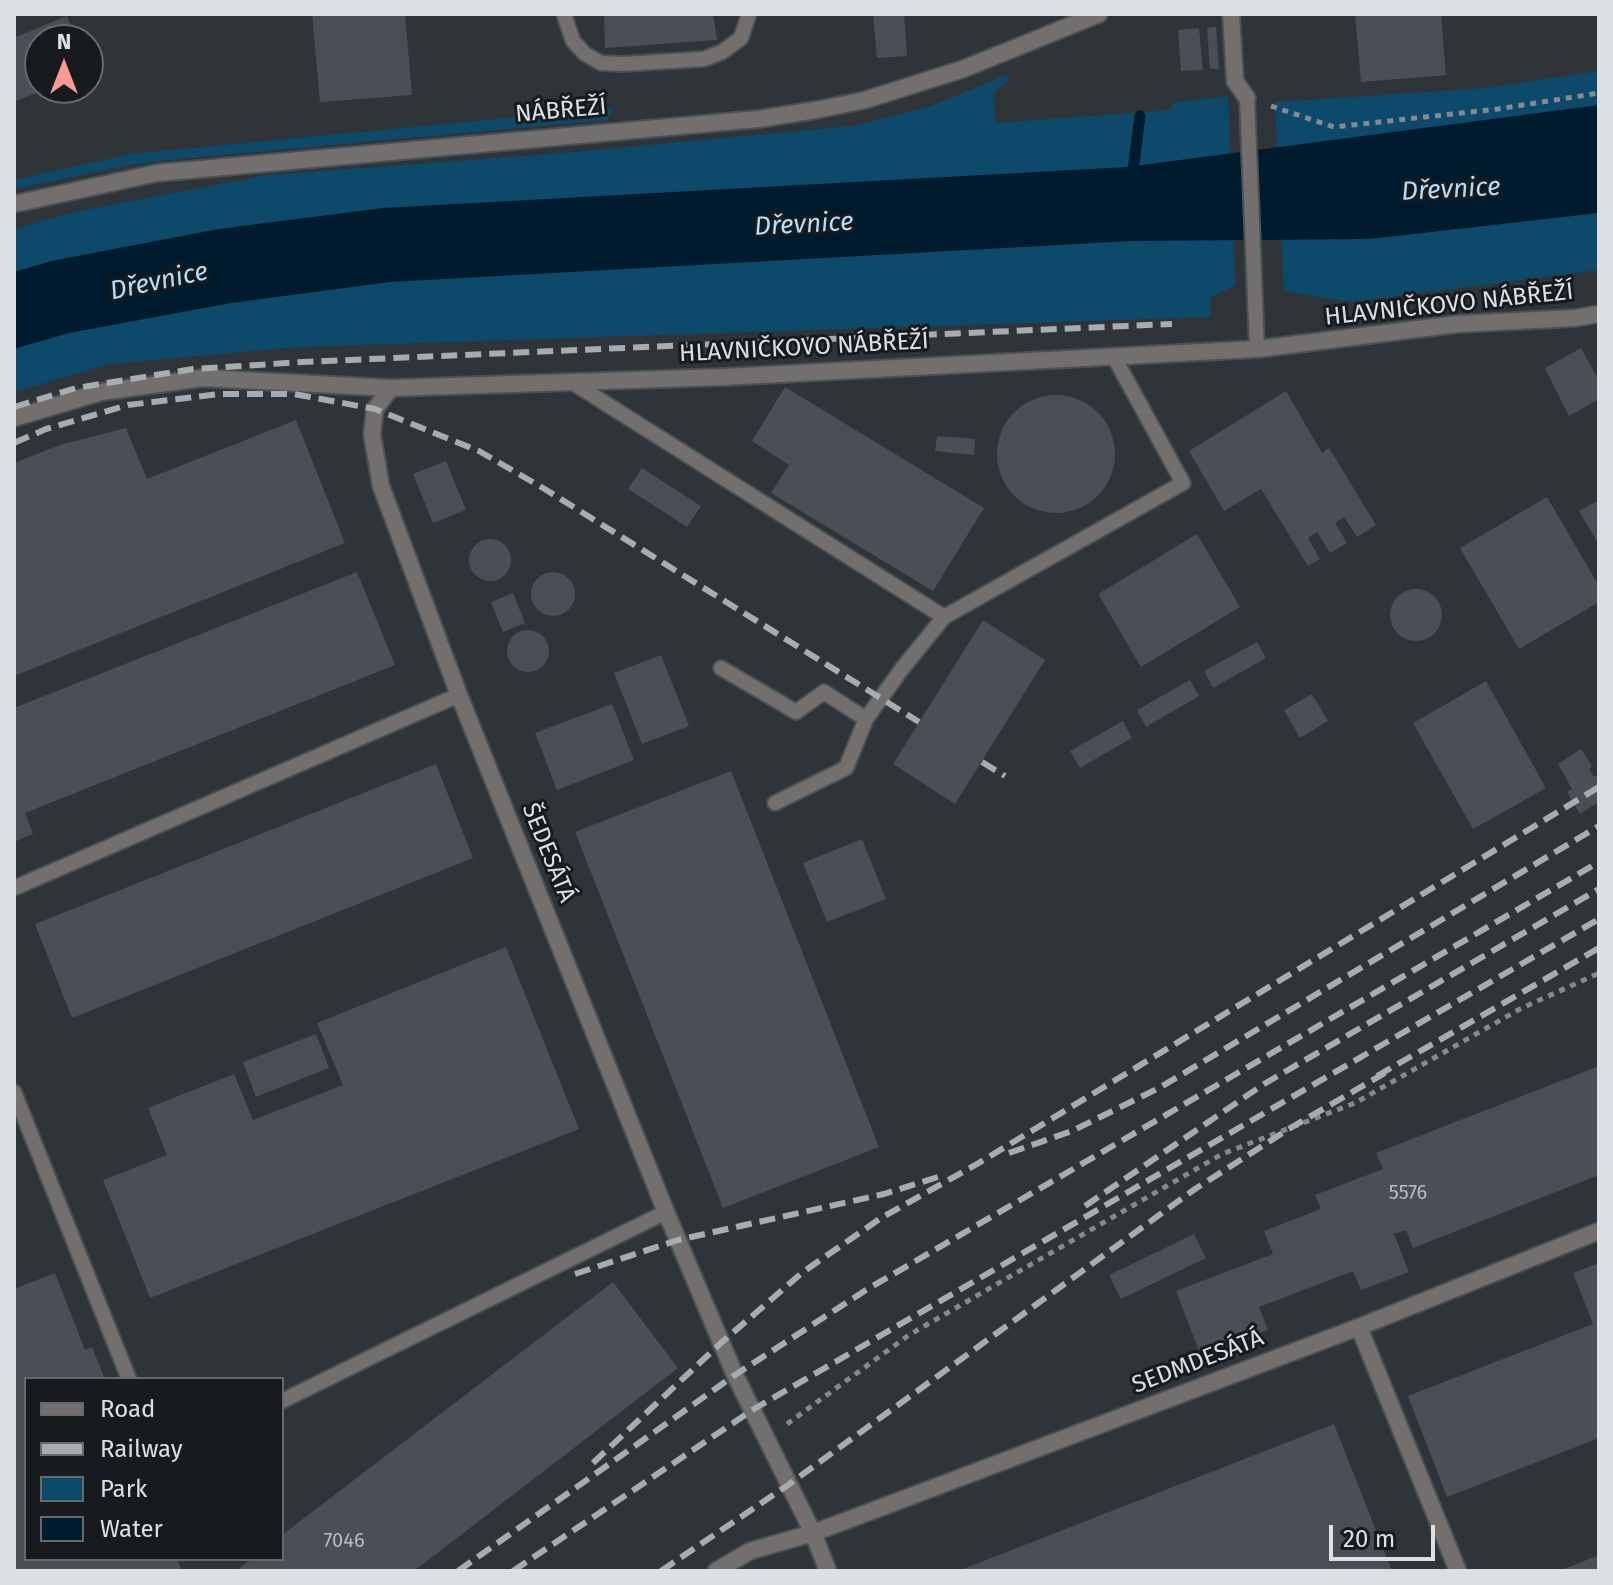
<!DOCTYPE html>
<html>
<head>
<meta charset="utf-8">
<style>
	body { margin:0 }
	#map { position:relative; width:1613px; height:1585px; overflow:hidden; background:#2e3438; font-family:"Fira Sans",sans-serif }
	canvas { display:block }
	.frame { position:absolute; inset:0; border:16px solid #dde0e3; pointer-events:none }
	.legend { position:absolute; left:24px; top:1377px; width:260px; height:184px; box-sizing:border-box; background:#181b1d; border:2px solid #676a6c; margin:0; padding:10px 14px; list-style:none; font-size:24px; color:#dde0e3 }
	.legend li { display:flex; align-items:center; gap:16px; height:40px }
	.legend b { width:40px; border:2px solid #676a6c }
	.north { position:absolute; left:24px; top:24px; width:80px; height:80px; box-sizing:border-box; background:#181b1d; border:2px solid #676a6c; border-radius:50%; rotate:0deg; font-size:22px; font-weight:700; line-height:32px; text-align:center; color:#dde0e3 }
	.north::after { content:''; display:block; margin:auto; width:28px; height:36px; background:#f59b97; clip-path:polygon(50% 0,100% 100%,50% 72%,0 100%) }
	.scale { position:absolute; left:1329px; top:1525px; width:106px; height:36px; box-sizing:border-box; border:4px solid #dde0e3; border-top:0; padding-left:10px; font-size:24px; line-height:28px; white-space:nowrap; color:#dde0e3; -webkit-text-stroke:6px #181b1d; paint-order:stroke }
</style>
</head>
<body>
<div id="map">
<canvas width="1613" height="1585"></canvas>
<div class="frame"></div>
<ul class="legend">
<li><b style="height:10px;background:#736f6e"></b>Road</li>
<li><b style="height:10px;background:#a8acaf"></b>Railway</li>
<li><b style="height:22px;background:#0d496b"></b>Park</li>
<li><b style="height:22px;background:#001b2d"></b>Water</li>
</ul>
<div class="north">N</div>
<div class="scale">20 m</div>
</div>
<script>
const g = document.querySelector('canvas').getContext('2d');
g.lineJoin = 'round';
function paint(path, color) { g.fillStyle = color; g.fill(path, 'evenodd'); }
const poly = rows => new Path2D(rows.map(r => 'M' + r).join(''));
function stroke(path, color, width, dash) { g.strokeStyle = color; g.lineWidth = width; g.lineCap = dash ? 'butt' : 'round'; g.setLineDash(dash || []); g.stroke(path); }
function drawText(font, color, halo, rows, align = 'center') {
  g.font = font + ' "Fira Sans",sans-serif'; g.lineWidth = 6; g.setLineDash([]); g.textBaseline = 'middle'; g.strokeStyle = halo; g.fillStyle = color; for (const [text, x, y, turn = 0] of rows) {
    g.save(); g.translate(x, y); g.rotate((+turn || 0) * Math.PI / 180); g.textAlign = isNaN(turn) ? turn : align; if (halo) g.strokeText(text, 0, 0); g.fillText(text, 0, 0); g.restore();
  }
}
paint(poly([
	[1599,71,1599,270,1352,302,1284,291,1275,102,1486,88],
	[1006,75,1009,79,993,93,996,123,1172,110,1172,103,1228,96,1235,285,1210,298,1211,317,297,347,109,364,14,392,14,229,75,212,268,175,552,154,853,126,929,107],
	[613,108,607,120,177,159,129,165,14,189,14,180,131,154]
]), '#0d496b');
paint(poly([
	[1599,105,1599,213,1369,239,1131,241,390,282,231,303,69,333,14,349,14,272,51,261,219,229,383,208,1127,167]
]), '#001b2d');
stroke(poly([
	[1132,178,1140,116]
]), '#001b2d', 11);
paint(poly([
	[312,14,405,14,412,95,320,102],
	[604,14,713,14,717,40,605,48],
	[873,14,904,14,907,56,877,58],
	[1355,14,1441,14,1446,75,1361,82],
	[67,16,76,40,40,40,40,88,48,88,14,102,14,38],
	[1216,27,1219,69,1210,69,1207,28],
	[1199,28,1203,70,1181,71,1178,30],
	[1581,348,1599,381,1599,399,1569,416,1545,368],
	[785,387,984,508,933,591,771,493,789,465,752,441],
	[1286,391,1322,453,1329,448,1376,525,1357,537,1344,517,1335,523,1347,543,1330,553,1317,532,1308,538,1320,559,1308,566,1261,489,1224,511,1189,451],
	'997 454a59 59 0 1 1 118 0a59 59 0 1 1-118 0Z',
	[296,420,345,543,14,676,14,463,60,445,126,428,147,479],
	[937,436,975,439,974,455,935,451],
	[446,461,466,510,433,523,413,474],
	[642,468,701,506,687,527,628,489],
	[1547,497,1599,586,1599,602,1519,649,1460,548],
	[1599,500,1599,545,1579,511],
	[1197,534,1240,607,1141,667,1098,594],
	'469 560a21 21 0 1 1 42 0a21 21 0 1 1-42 0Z',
	[357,572,395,665,25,813,33,834,14,842,14,708],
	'531 594a22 22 0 1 1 44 0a22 22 0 1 1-44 0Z',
	'1390 615a26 26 0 1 1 52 0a26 26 0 1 1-52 0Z',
	[513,593,525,623,503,632,491,602],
	[983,620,1045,660,955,804,893,764],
	'507 651a21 21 0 1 1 42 0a21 21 0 1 1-42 0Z',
	[1257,642,1266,658,1213,688,1204,671],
	[661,655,689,726,642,744,614,673],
	[1190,680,1199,696,1146,727,1137,710],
	[1486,681,1546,788,1473,829,1413,723],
	[1312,694,1328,721,1300,738,1284,710],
	[612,704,634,760,557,790,535,733],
	[1123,721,1132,738,1080,768,1070,751],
	[1581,749,1592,766,1589,769,1594,777,1598,775,1599,777,1599,802,1580,814,1567,792,1572,789,1558,764],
	[436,764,473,858,72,1018,35,924],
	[731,771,879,1147,723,1208,575,832],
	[862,839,886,899,827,922,803,863],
	[506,947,579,1129,150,1298,103,1180,167,1155,148,1108,234,1074,253,1120,343,1085,317,1023],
	[316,1034,329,1068,256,1097,243,1062],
	[1599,1066,1599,1175,1413,1248,1406,1230,1394,1234,1409,1272,1361,1290,1353,1271,1259,1307,1268,1330,1201,1356,1176,1291,1273,1254,1264,1231,1321,1209,1315,1195,1383,1169,1376,1153],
	[1194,1234,1206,1258,1121,1299,1109,1275],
	[1599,1263,1599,1438,1447,1497,1408,1396,1593,1324,1573,1273],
	[55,1273,85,1350,92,1347,105,1379,26,1379,26,1559,177,1559,182,1571,14,1571,14,1289],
	[613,1282,678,1368,414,1571,236,1571,251,1559,282,1559,282,1535],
	[1334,1424,1392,1571,958,1571],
	[1599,1555,1599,1571,1559,1571]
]), '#494f54');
const service = poly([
	[564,14,573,41,585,54,601,63,623,64,704,59,722,52,741,38,749,14],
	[1247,98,1257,349],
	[570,381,944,617,1183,483,1114,357],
	[721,668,796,712,824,692,866,719],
	[775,803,846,768,866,719,901,670,944,617],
	[14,888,459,695],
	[14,1092,129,1379],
	[282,1401,666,1212]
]);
const minor = poly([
	[1231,14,1235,81,1247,98],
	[391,388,375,409,372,434,381,486,459,695,666,1212,735,1375,813,1533,828,1571],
	[14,418,101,392,203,378,391,388,724,377,1257,349,1458,324,1575,318,1599,314],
	[1359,1327,1458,1571],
	[716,1571,750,1551,813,1533,893,1503,1359,1327,1599,1231]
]);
const tertiary = poly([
	[14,204,157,173,758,119,816,110,865,100,963,69,1099,14]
]);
stroke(service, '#4a5053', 18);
stroke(minor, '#4a5053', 20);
stroke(tertiary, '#4a5053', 20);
stroke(poly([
	[1271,106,1334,127,1498,109,1599,93],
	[787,1424,909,1335,1222,1154,1355,1103,1520,1009,1599,973]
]), '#868a8e', 5, [6, 6]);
stroke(service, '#736f6e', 14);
stroke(minor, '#736f6e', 16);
stroke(tertiary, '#736f6e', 16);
stroke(poly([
	[14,407,76,388,193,369,303,362,1172,324],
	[14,443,46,429,128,405,220,394,294,394,375,409,479,451,543,488,919,722],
	[982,762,1005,776],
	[1377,1076,1599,948],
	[1009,1153,1072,1131,1159,1088,1599,826],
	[1085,1206,1264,1084,1599,889],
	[575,1274,678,1240,884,1194,941,1176],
	[593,1463,722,1342,803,1272,881,1218,977,1164,1599,787],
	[458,1571,735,1375,866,1290,1599,862],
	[513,1571,754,1409,1599,919],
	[661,1571,788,1485,1195,1189,1292,1127,1385,1073]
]), '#a8acaf', 6, [16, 8]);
drawText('20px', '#b8bcbf', null, [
	["5576",1408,1193],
	["7046",344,1541]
]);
drawText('24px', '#dde0e3', '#181b1d', [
	["NÁBŘEŽÍ",561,111,-5],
	["HLAVNIČKOVO NÁBŘEŽÍ",1449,305,-6],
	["HLAVNIČKOVO NÁBŘEŽÍ",804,348,-3],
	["ŠEDESÁTÁ",548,853,68],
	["SEDMDESÁTÁ",1198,1362,-21]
]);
drawText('italic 26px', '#b4defd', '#181b1d', [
	["Dřevnice",1451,190,-3],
	["Dřevnice",804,225,-3],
	["Dřevnice",159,282,-12]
]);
</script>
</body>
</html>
